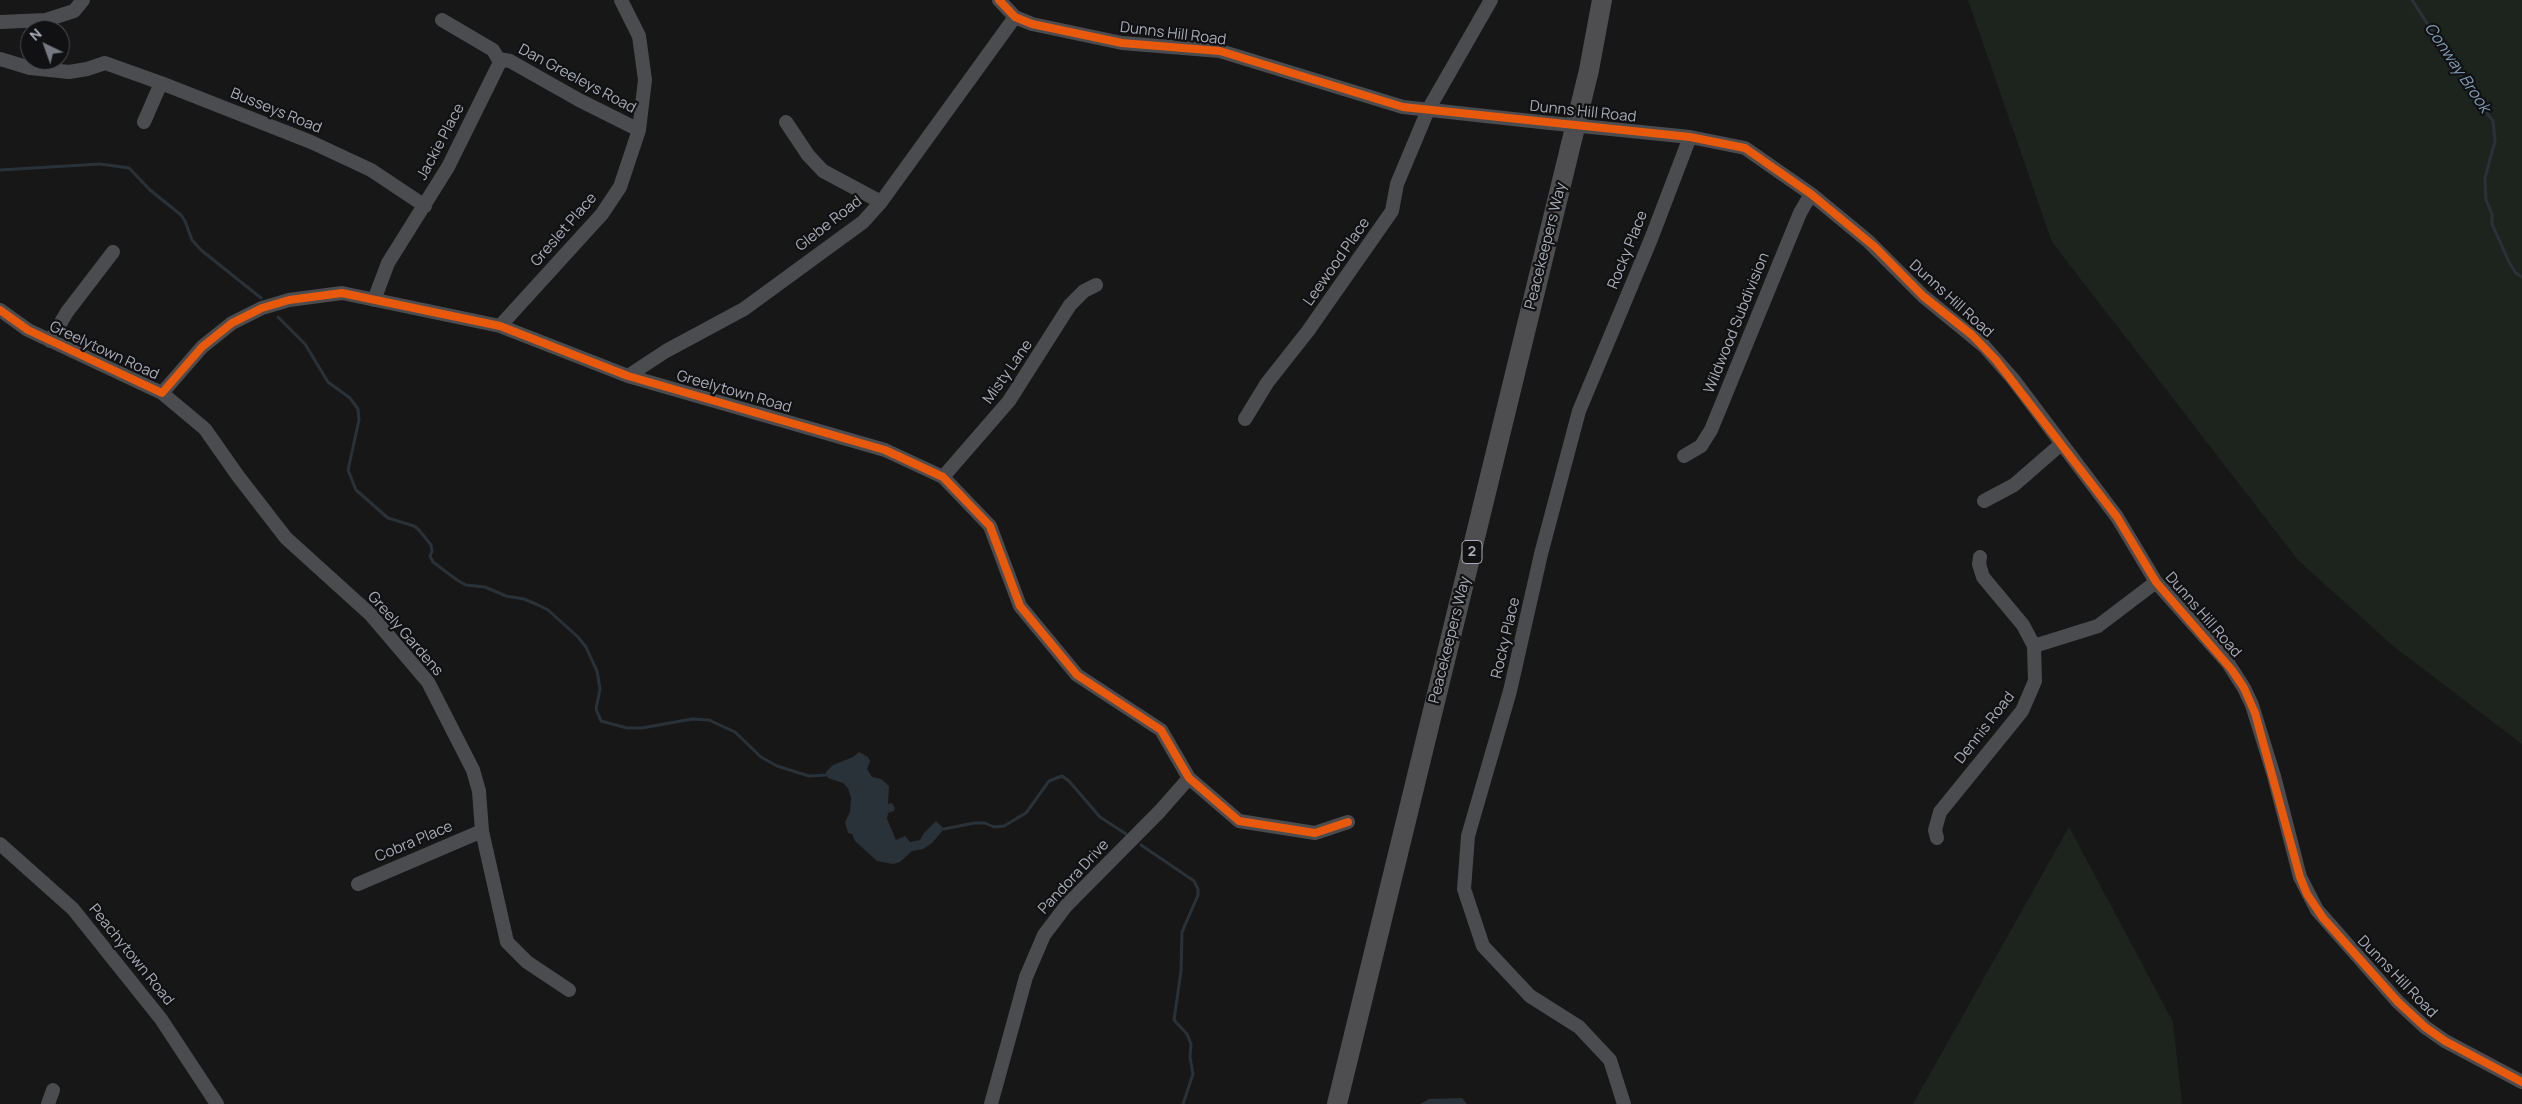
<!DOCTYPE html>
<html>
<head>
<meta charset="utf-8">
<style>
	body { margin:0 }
	#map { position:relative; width:2522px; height:1104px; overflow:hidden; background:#171717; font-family:Manrope,sans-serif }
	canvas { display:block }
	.north { position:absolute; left:20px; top:20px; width:50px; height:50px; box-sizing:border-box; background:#111113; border:1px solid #4d4f55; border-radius:50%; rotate:318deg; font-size:14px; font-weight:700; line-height:20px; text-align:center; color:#a8adb8 }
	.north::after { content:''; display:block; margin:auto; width:18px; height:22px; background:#757880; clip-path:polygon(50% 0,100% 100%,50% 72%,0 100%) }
</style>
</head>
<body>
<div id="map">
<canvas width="2522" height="1104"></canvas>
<div class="north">N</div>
</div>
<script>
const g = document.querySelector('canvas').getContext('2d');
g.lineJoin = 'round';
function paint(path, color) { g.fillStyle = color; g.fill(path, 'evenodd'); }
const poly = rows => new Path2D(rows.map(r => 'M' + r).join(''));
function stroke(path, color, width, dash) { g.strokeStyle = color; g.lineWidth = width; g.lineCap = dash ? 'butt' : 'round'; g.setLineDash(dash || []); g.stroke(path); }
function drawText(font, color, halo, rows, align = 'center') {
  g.font = font + ' Manrope,sans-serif'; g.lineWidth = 4.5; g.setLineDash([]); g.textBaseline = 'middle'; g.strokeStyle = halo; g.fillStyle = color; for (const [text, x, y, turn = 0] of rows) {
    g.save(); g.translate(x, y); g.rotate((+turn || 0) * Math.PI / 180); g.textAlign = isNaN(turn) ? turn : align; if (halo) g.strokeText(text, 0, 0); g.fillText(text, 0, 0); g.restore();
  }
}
paint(poly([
	[1968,0,2522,0,2522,744,2393,646,2298,560,2052,242],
	[2069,827,2173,1022,2182,1104,1913,1104]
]), '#1d241e');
paint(poly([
	[859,752,868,757,870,761,867,769,872,777,881,779,889,786,888,804,892,803,895,808,894,811,888,813,887,819,896,840,905,836,910,842,920,840,924,833,936,821,944,829,932,843,923,849,912,851,900,862,893,864,877,861,855,841,852,834,848,833,845,822,850,812,851,798,848,788,843,783,828,778,826,775,826,772,833,765,853,757],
	[1462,1098,1467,1104,1420,1104,1429,1099]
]), '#2a3239');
stroke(poly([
	[2412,0,2473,95,2493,121,2495,141,2485,178,2486,200,2492,214,2492,224,2509,262,2516,273,2522,277],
	[0,170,100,164,129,168,150,190,181,215,185,221,192,240,201,250,261,298],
	[278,317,305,344,328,382,350,398,358,409,359,420,348,470,356,490,388,518,414,526,419,530,431,545,432,551,430,556,433,562,457,580,466,585,485,587,506,596,524,599,536,604,548,610,578,637,586,647,597,671,600,689,596,709,601,721,627,728,642,728,692,719,709,720,735,732,761,757,777,766,809,776,826,775],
	[944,829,974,823,985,823,994,827,1004,826,1026,813,1049,781,1062,776,1069,781,1100,817,1126,834],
	[1141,845,1194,881,1198,889,1198,895,1182,932,1181,971,1174,1020,1187,1034,1191,1044,1190,1057,1193,1074,1183,1104]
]), '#2a3239', 3);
stroke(poly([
	[999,0,1015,17,1032,24,1122,43,1220,51,1403,107,1550,123],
	[0,22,46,20,74,11,83,0],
	[0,59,30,68,69,72,87,69,105,63,161,83,311,142,371,170,425,206],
	[499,59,510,61,579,100,639,130],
	[144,122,161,83],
	[786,122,808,155,823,171,881,202],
	[1611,129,1690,137,1745,148,1811,194,1868,241,1923,296,1984,346,2013,379,2117,517,2156,582,2228,663,2244,688,2252,705,2274,776,2300,877,2317,910,2398,1002,2425,1027,2445,1041,2522,1082],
	[374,300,388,263,448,167,500,62,493,50,442,20],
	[0,310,28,330,162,393,202,347,232,323,262,308,289,300,342,293,500,326,628,376,885,450,943,477,990,526,1020,606,1077,675,1161,730,1189,778,1239,821,1315,833,1348,822],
	[500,326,602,214,620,187,639,130,645,80,639,36,621,0],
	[50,341,67,312,113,252],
	[628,376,666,351,744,309,863,222,881,202,1015,17],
	[162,393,205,429,238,476,286,538,370,614,428,682,473,770,479,791,482,831,507,942,527,962,569,990],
	[1245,419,1267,383,1308,331,1392,211,1397,184,1428,110,1491,0],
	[1684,456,1701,446,1711,430,1800,213,1811,194],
	[943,477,1009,401,1070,305,1084,291,1096,285],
	[1984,501,2014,485,2060,445],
	[2034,646,2098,626,2156,582],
	[1937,838,1935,830,1940,812,2022,711,2035,681,2034,646,2023,625,1983,577,1979,564,1980,557],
	[0,844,73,909,161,1019,217,1104],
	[358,884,482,831],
	[48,1104,53,1090],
	[991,1104,1026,977,1044,935,1066,906,1160,811,1189,778],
	[1624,1104,1610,1060,1579,1027,1530,996,1483,946,1464,889,1468,836,1510,691,1541,554,1579,411,1651,239,1690,137]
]), '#4b4c50', 14);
stroke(poly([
	[1337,1104,1589,70,1602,0]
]), '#4e4e51', 20);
stroke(poly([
	[1550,123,1611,129]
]), '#4b4c50', 14);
stroke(poly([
	[999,0,1015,17,1032,24,1122,43,1220,51,1403,107,1690,137,1745,148,1811,194,1875,247,1923,296,1972,335,1996,360,2117,517,2156,582,2232,670,2244,688,2255,713,2300,877,2307,894,2323,918,2398,1002,2425,1027,2445,1041,2522,1082],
	[0,310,28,330,162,393,202,347,232,323,262,308,289,300,342,293,500,326,628,376,885,450,943,477,990,526,1020,606,1077,675,1161,730,1189,778,1239,821,1315,833,1348,822]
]), '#e8590c', 8);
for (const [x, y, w] of [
	[1472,552,20]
]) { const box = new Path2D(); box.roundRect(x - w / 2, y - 11.5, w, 23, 4); g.fillStyle = '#111113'; g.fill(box); stroke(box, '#a8adb8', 1); }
drawText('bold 14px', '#a8adb8', null, [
	["2",1472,552]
]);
drawText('15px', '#a8adb8', '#111113', [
	["Dunns Hill Road",1173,34,7],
	["Dan Greeleys Road",577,79,28],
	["Busseys Road",276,111,22],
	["Dunns Hill Road",1583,112,6],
	["Jackie Place",441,142,-62],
	["Glebe Road",829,224,-38],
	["Greslet Place",564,230,-49],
	["Peacekeepers Way",1546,246,-76],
	["Rocky Place",1628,250,-68],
	["Leewood Place",1337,262,-55],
	["Dunns Hill Road",1951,299,42],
	["Wildwood Subdivision",1737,323,-68],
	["Greelytown Road",104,351,25],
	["Misty Lane",1008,372,-55],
	["Greelytown Road",734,392,16],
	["Dunns Hill Road",2203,615,49],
	["Greely Gardens",405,634,49],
	["Rocky Place",1506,638,-77],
	["Peacekeepers Way",1450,640,-76],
	["Dennis Road",1985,728,-52],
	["Cobra Place",414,842,-23],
	["Pandora Drive",1074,877,-47],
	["Peachytown Road",131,955,51],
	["Dunns Hill Road",2397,977,46]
]);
drawText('italic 16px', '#7f9bb3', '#111113', [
	["Conway Brook",2457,68,56]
]);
</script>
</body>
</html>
